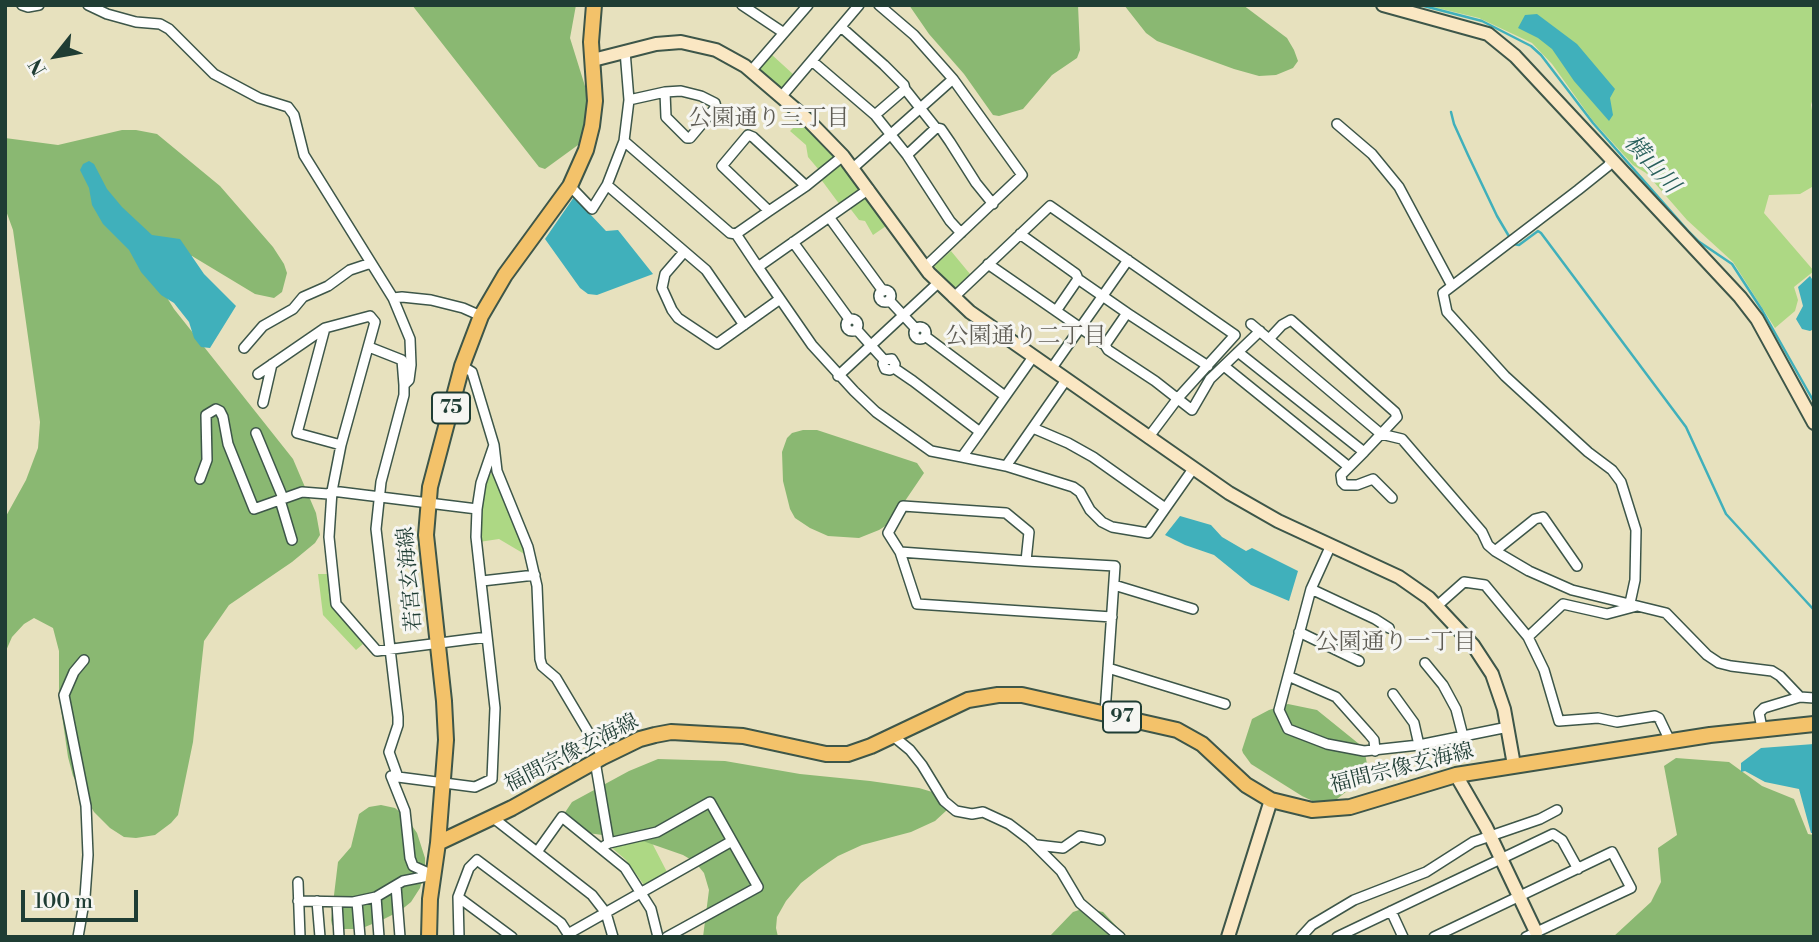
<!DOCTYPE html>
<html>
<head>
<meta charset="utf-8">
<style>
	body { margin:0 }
	#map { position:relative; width:1819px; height:942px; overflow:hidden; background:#e7e1be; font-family:"Libre Bodoni",serif }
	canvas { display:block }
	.frame { position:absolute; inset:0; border:7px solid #1f3d34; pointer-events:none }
	.north { position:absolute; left:21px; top:21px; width:70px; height:70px; -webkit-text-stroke:5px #f6f6f2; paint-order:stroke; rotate:239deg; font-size:19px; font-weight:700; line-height:28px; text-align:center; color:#1f3d34 }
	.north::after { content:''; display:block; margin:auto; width:24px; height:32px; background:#1f3d34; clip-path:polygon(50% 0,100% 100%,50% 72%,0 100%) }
	.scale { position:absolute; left:21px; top:890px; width:117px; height:32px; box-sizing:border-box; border:4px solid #1f3d34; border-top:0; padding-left:9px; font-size:21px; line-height:24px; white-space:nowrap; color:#1f3d34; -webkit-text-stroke:5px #f6f6f2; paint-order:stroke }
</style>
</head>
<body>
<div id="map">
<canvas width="1819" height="942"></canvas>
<div class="frame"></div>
<div class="north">N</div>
<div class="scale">100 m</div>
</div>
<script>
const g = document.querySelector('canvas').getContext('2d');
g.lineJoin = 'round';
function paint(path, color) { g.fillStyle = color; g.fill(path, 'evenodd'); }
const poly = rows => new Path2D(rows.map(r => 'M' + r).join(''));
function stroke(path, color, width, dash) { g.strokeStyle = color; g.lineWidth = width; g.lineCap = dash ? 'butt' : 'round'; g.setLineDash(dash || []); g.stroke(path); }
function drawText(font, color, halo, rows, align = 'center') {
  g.font = font + ' "Libre Bodoni","Noto Serif JP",serif'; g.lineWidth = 6; g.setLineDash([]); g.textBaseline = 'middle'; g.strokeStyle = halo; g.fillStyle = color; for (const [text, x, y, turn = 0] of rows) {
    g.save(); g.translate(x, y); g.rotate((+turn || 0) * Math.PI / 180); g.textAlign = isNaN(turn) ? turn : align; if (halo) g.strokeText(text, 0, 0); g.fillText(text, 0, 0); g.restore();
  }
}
paint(poly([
	[1425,5,1814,5,1814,95,1811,105,1814,121,1812,187,1800,194,1769,195,1764,213,1814,271,1794,287,1798,300,1795,311,1775,328,1733,262,1687,220,1646,173,1633,165,1593,121,1552,64,1532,43,1479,18],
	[771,54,794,75,783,89,777,89,759,73,758,68],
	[801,120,835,154,834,158,819,170,808,157,806,145,790,131],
	[839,162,843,162,861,186,861,191,840,205,820,178],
	[865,196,889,224,873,235,865,221,859,220,849,207],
	[951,251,970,274,956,288,952,287,934,266],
	[494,472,506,508,526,555,499,539,479,542,480,505,487,476],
	[318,574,328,574,332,606,363,644,356,650,323,615],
	[650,839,667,872,644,885,626,860,611,847]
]), '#add884');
paint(poly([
	[412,5,576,5,570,38,589,99,587,129,578,145,545,169,539,167],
	[909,5,1078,5,1080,50,1077,58,1052,75,1023,109,999,116,993,115,964,74,929,34],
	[1124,5,1243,5,1287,38,1294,50,1298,61,1293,68,1276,75,1259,76,1234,69,1157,41,1146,33],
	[122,130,136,130,157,134,220,186,273,247,284,264,287,273,282,292,274,298,255,294,192,256,187,256,161,288,174,309,293,459,316,513,320,535,315,543,292,562,229,605,204,641,193,742,178,815,171,823,155,835,136,838,124,837,110,828,94,812,73,776,68,757,59,695,59,651,53,628,34,618,24,624,12,637,5,653,5,518,26,480,38,448,40,422,13,230,5,208,5,138,58,145],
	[803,430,817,430,917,463,924,473,890,523,879,530,859,538,828,536,810,528,795,518,790,509,783,481,782,452,787,438,792,433],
	[1288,704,1317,710,1364,748,1367,764,1362,779,1332,803,1319,804,1302,796,1251,764,1243,753,1242,750,1252,719,1269,710],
	[1676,758,1729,762,1762,786,1794,799,1808,834,1814,835,1814,937,1613,937,1651,902,1661,882,1658,848,1677,835,1664,766],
	[658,759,725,761,800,774,870,781,919,788,939,794,947,804,947,810,935,821,911,832,862,845,838,856,819,869,801,883,786,901,777,917,776,928,778,937,703,937,709,890,704,873,695,862,683,855,640,840,580,832,564,814,572,802,629,771],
	[381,805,395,808,406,817,417,833,425,858,425,870,420,888,411,902,400,911,382,920,360,929,339,929,332,925,331,920,338,862,351,847,359,814,369,807],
	[1085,908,1103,912,1119,929,1122,937,1049,937,1073,912]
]), '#8ab872');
paint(poly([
	[1537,14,1577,44,1615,89,1610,98,1613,115,1609,121,1574,81,1552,49,1538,38,1518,28,1525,15],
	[89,161,94,164,107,189,122,207,152,235,180,239,204,274,236,306,210,348,201,347,194,338,189,322,174,303,161,295,141,272,129,250,103,224,92,205,89,188,80,170,83,164],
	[574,197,606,231,618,230,653,274,597,295,588,294,580,288,545,239],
	[1810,276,1814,282,1814,329,1810,331,1802,329,1796,319,1803,306,1798,287],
	[1180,516,1211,525,1222,537,1246,551,1252,548,1298,571,1289,601,1251,585,1214,555,1185,545,1165,535],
	[1814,744,1814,833,1811,833,1799,789,1765,782,1745,771,1741,772,1741,763,1761,748]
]), '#40b0bb');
stroke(poly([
	[1420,5,1482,21,1531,46,1541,55,1593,123,1689,232,1698,241,1732,264,1762,310,1814,402],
	[1451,112,1454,124,1468,155,1497,216,1510,238],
	[1513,244,1519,245,1538,231,1541,233,1686,427,1726,514,1814,610]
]), '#40b0bb', 2.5);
const street = poly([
	[22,5,28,7,39,5],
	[88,5,107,14,136,22,160,24,169,29,214,74,259,98,288,107,294,115,304,155,393,298,410,339,411,365,409,380,404,385],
	[742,5,784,33],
	[879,5,914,35,953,79,1022,175,925,267],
	[625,51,629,100,624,141,730,233,736,234,769,211,806,186,843,156],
	[812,61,875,115,905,89,904,85,884,65,841,27],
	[751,71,808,5],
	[905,89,936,128],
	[781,97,859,5],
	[629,100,665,92,681,91,701,96,715,103,716,107,690,138,687,138,666,117,665,92],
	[875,115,907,155],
	[1337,124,1372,154,1399,187,1452,286],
	[624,141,607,185,706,270,744,325],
	[1612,160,1608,166,1578,190,1443,293,1447,312,1505,376,1588,452,1612,470,1621,482,1636,530,1635,580,1630,603],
	[853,168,953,79],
	[570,186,592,209,607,185],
	[769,211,722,166,748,135,753,137,806,186],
	[829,217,883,291],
	[961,233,950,221,907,155,936,128,941,129,950,142,976,183,993,204],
	[736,234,758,267,869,189],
	[793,242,849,319],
	[684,252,665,274,662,288,672,310,678,318,717,344,780,299],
	[988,264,1056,311,1078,279,1076,274,1020,234],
	[758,267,812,345,854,391,876,412,931,451,962,457,980,432,913,381,894,368,890,370,885,369,883,364,884,360,892,359,895,364,894,368],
	[1078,279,1127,313],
	'879 296a6 6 0 1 1 12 0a6 6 0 1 1-12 0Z',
	[393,298,402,297,431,300,463,308,481,316],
	[953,298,1050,206,1235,335,1178,398,1148,438],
	[889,300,916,329],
	[1056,311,1105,345],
	'846 325a6 6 0 1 1 12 0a6 6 0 1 1-12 0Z',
	[1251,324,1381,434,1402,439,1482,532,1488,545,1495,551,1529,571,1572,590,1666,613,1707,655,1719,663,1731,666,1772,671,1780,676,1800,697],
	'914 333a6 6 0 1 1 12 0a6 6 0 1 1-12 0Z',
	[857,330,884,360],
	[925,336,1005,396],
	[1269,339,1282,325,1291,320,1395,412,1397,417,1364,452],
	[369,347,402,360,404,385,404,395,381,482,376,529,398,717,398,725,389,752,398,777,475,787,492,779,495,708,476,537,477,509,481,483,494,445],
	[244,348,263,326,293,309,303,297,328,286,350,270,371,263],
	[1238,352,1364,452,1341,475,1342,482,1345,485,1357,485,1373,479,1392,498],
	[1054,365,1128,260],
	[462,366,472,372,494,445,497,471,528,547,537,586,540,659,542,666,556,678,603,757],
	[1208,366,1127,313,1105,345,1108,350,1155,381,1192,410,1210,379,1260,331],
	[1224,366,1349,467],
	[258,374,325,328],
	[838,376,938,283],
	[263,403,272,364],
	[1033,428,1068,443,1093,457,1165,508],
	[980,432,1033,357],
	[256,433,283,498],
	[341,445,297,433,325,328,370,316,375,322,341,445,332,491,329,537,336,604,377,651,487,637],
	[962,457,1006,466,1066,380],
	[1006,466,1073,487,1080,492,1090,510,1102,522,1112,527,1148,533,1193,469],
	[200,479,207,460,206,415,216,409,220,411,223,417,228,444,254,509,302,492,328,494,332,491,477,509],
	[280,500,292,540],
	[1331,545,1311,589,1279,710,1288,729,1327,744,1364,751,1419,745,1508,727],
	[1495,551,1535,519,1543,517,1577,566],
	[900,552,1026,561,1029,532,1006,513,903,506,888,533,900,552,917,604,1112,617],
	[1026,561,1115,566,1105,713],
	[482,581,535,575],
	[1114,585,1193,609],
	[1311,589,1375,619,1389,628],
	[1437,606,1464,582,1485,585,1528,637,1544,670,1559,721,1598,718,1617,722,1655,716,1659,718,1670,741],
	[1299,632,1359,661],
	[1528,637,1563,604,1607,614,1637,606],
	[1425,663,1443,685,1456,709,1463,736],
	[1108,668,1225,704],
	[1288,676,1336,697,1369,734,1374,740,1375,751],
	[1393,694,1414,723,1419,745],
	[1762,728,1759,713,1764,708,1800,697,1814,698],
	[893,736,910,750,922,765,944,801,956,811,972,814,983,812,1009,824,1030,840,1061,871,1080,903,1120,937],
	[595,761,609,843],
	[391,776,405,811,410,858,413,866,433,875],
	[492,817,592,895,606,913,613,937],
	[1037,845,1063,848,1080,836,1100,840],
	[601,848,609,843,657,832,710,802,758,887,667,937],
	[537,852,562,817,625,868,651,909,658,937],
	[298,882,300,937],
	[396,886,400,937],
	[376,897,379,937],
	[458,897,512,937],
	[298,901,353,902,376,897,403,881,433,875],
	[317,901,320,937],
	[337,902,339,937],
	[357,902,360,937],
	[1391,911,1403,937],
	[568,934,732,841],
	[78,937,85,897,88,855,86,806,64,695,74,672,84,660],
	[459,937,458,897,469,868,477,860,561,923,570,937],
	[1301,937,1312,925,1354,900,1426,872,1473,842,1540,819,1557,810],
	[1337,937,1553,834,1562,840,1578,869],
	[1434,937,1612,852,1631,888,1526,937]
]);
const secondary = poly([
	[1383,5,1488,34,1515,56,1740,297,1757,319,1814,423],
	[593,60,656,44,681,42,716,50,745,66,807,119,843,156,929,273,970,312,1229,493,1278,521,1399,577,1429,598,1473,645,1492,674,1504,709,1514,765],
	[1456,775,1486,827,1536,932],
	[1228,937,1271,800]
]);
const primary = poly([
	[438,843,512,808,603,757,640,739,655,735,671,732,743,736,826,754,848,754,871,746,968,700,998,695,1022,695,1177,730,1202,744,1246,785,1271,800,1312,810,1350,807,1456,775,1710,735,1814,724],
	[429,937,430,899,438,843,446,740,444,701,426,535,430,487,462,366,481,316,505,275,570,186,586,150,592,126,595,101,591,42,594,5]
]);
stroke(street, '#3d5649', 12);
stroke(secondary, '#3d5649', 16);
stroke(primary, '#3d5649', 18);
stroke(street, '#fff', 9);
stroke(secondary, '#fae7c3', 12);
stroke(primary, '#f3c26a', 14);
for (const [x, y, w] of [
	[451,408,38],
	[1122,717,38]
]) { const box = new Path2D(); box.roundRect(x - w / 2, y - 15.5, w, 31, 5); g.fillStyle = '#f6f6f2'; g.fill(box); stroke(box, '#1f3d34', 2); }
drawText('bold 19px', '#1f3d34', null, [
	["75",451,408],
	["97",1122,717]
]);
drawText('21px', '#1f3d34', '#f6f6f2', [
	["若宮玄海線",411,579,-95],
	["福間宗像玄海線",572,754,-27],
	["福間宗像玄海線",1402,769,-14]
]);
drawText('23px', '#605e56', '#f6f6f2', [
	["公園通り三丁目",769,119],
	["公園通り二丁目",1026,337],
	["公園通り一丁目",1396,643]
]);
drawText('italic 23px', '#29605c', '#f6f6f2', [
	["横山川",1651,165,48]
]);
</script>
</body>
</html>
